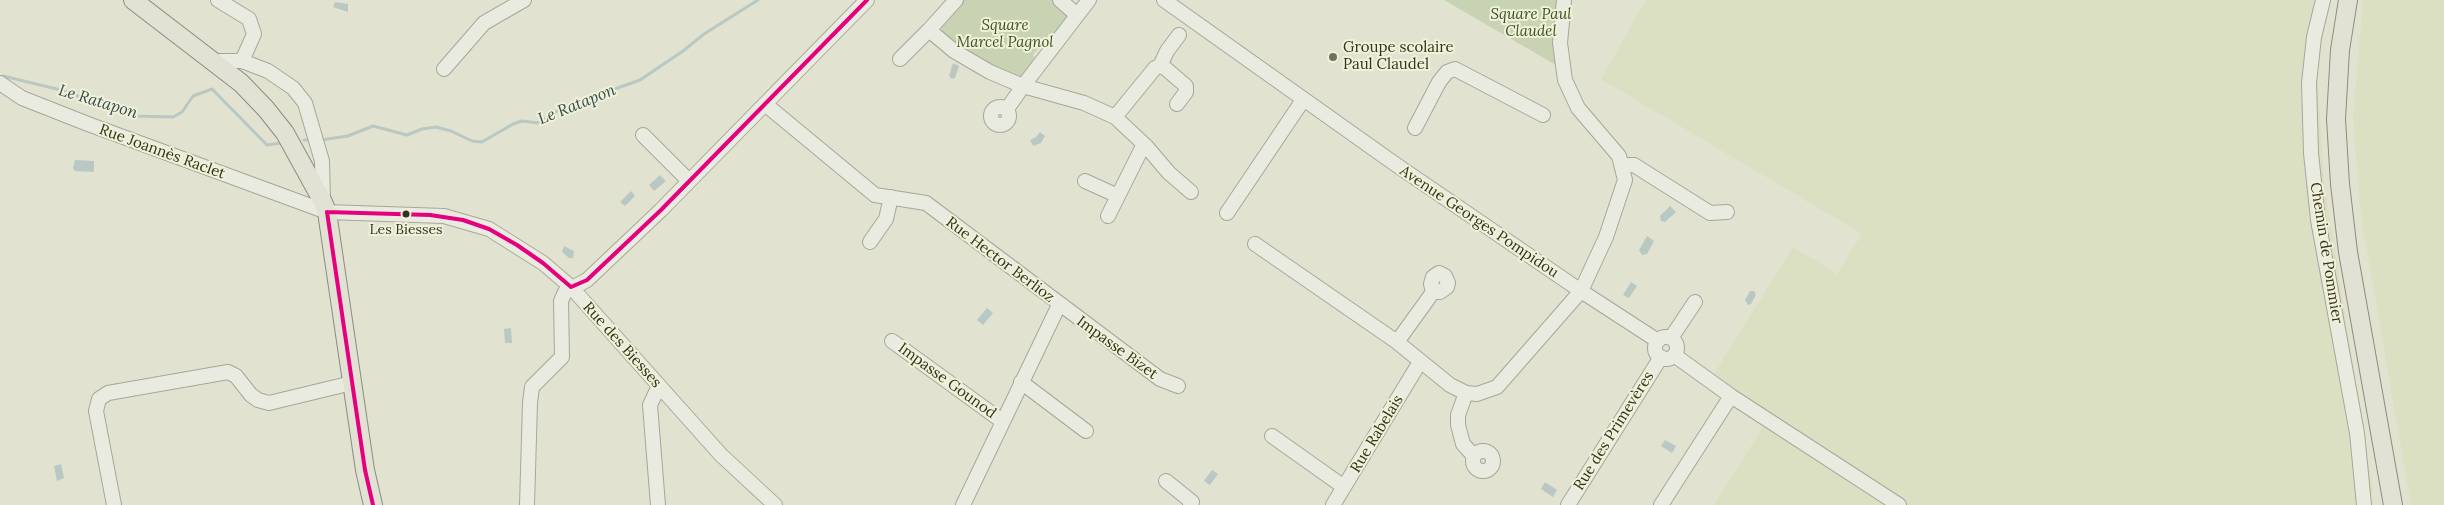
<!DOCTYPE html>
<html>
<head>
<meta charset="utf-8">
<style>
	body { margin:0 }
	canvas { display:block; background:#e1e2d0 }
</style>
</head>
<body>
<canvas width="2444" height="505"></canvas>
<script>
const g = document.querySelector('canvas').getContext('2d');
g.lineJoin = 'round';
function paint(path, color) { g.fillStyle = color; g.fill(path, 'evenodd'); }
const poly = rows => new Path2D(rows.map(r => 'M' + r).join(''));
function stroke(path, color, width, dash) { g.strokeStyle = color; g.lineWidth = width; g.lineCap = dash ? 'butt' : 'round'; g.setLineDash(dash || []); g.stroke(path); }
function drawText(font, color, halo, rows, align = 'center') {
  g.font = font + ' Lora,serif'; g.lineWidth = 4; g.setLineDash([]); g.textBaseline = 'middle'; g.strokeStyle = halo; g.fillStyle = color; for (const [text, x, y, turn = 0] of rows) {
    g.save(); g.translate(x, y); g.rotate((+turn || 0) * Math.PI / 180); g.textAlign = isNaN(turn) ? turn : align; if (halo) g.strokeText(text, 0, 0); g.fillText(text, 0, 0); g.restore();
  }
}
paint(poly([
	[1646,0,2331,0,2317,64,2324,181,2373,490,2371,505,1714,505,1771,414,1712,377,1793,247,1837,274,1862,234,1601,79],
	[2363,0,2444,0,2444,505,2411,505,2361,216,2353,116]
]), '#dce0c2');
paint(poly([
	[961,0,1052,0,1067,14,1066,21,1050,41,1046,38,1033,55,1036,59,1023,75,1015,78,992,67,942,34,942,21],
	[1444,0,1558,0,1555,30,1556,65]
]), '#c8d3b4');
paint(poly([
	[335,2,348,4,348,12,333,7],
	[953,63,959,66,955,78,952,79,949,76],
	[1040,132,1045,136,1041,143,1033,146,1030,140,1036,137],
	[75,160,94,161,94,172,75,171,73,168],
	[660,175,666,181,654,191,649,185],
	[631,191,635,196,625,206,620,202],
	[1670,206,1676,212,1665,222,1661,221,1660,216],
	[1647,236,1654,241,1647,254,1642,255,1639,250],
	[564,246,574,251,573,258,569,258,562,252],
	[1631,282,1637,286,1629,298,1623,295],
	[1750,291,1754,291,1756,295,1751,304,1748,305,1745,300],
	[987,308,993,313,983,325,977,320],
	[511,328,512,343,505,343,504,329],
	[1665,440,1676,446,1672,453,1661,446],
	[61,464,64,478,57,481,54,466],
	[1212,470,1218,474,1210,485,1204,481],
	[1545,482,1557,490,1553,497,1541,489]
]), '#bac8c3');
stroke(poly([
	[3,76,61,90,132,116,173,117,182,112,193,96,212,89,267,145,281,143],
	[304,140,312,140],
	[321,140,348,136,373,126,407,135,422,129,436,127,451,131,472,141,482,142,513,124,522,121,538,123,562,108,640,80,683,51,704,34,758,0]
]), '#bac8c3', 3);
const minor = poly([
	[218,0,249,19,254,34,242,61],
	[956,0,929,30,954,51,990,72,1023,86,1007,109],
	[1060,0,1077,15],
	[1089,0,1023,86,1084,103,1115,117,1146,146,1169,173,1191,192],
	[1164,0,1395,164,1581,291,1658,341],
	[2323,0,2314,37,2309,83,2311,153,2318,220,2357,433,2364,505],
	[900,59,929,30],
	[213,61,242,61,268,71,293,88,305,103,322,161,323,201],
	[1160,66,1167,51,1179,35],
	[444,69,484,23,524,0],
	[0,83,22,98,88,124,327,212,444,216,489,229,543,263,571,287,721,455,775,505],
	[765,104,875,195,926,203,1160,379,1178,386],
	'991 116a9 9 0 1 1 18 0a9 9 0 1 1-18 0Z',
	[1115,117,1155,68,1160,66,1165,68,1186,86,1186,92,1177,104],
	[1415,128,1439,82,1447,72,1455,69,1543,115],
	[643,135,689,181],
	[1622,165,1634,165,1710,213,1727,212],
	[1085,181,1118,196],
	[1227,213,1303,100],
	[1108,216,1144,144],
	[870,242,886,219,891,197],
	[1255,244,1397,342,1450,385,1466,393,1477,394,1497,387,1581,291,1606,237,1625,180,1619,156,1578,108,1565,80,1560,43,1564,0],
	'1655 348a11 11 0 1 1 22 0a11 11 0 1 1-22 0Z',
	[1671,338,1695,302],
	[892,341,1002,421],
	[1397,342,1433,292,1440,292,1447,287,1448,283,1445,276,1439,273,1433,277,1431,284,1433,292],
	[1674,355,1731,396,1899,505],
	[1021,382,1086,431],
	[1466,393,1458,415,1458,425,1463,444,1474,456],
	[1272,436,1344,487],
	'1473 461a10 10 0 1 1 20 0a10 10 0 1 1-20 0Z',
	[1166,481,1192,502,1190,505],
	[114,505,96,411,99,399,108,393,228,372,236,376,251,395,258,400,269,403,352,383],
	[527,505,530,403,532,387,562,357,561,301,565,292,587,280,661,210,867,0],
	[658,505,650,405,659,386],
	[963,505,1059,305],
	[1333,505,1420,362],
	[1568,505,1661,357],
	[1661,505,1731,396]
]);
const major = poly([
	[133,0,241,83,266,109,285,133,323,202,327,212,365,470,373,505],
	[2348,0,2340,50,2336,119,2340,184,2348,252,2393,505]
]);
stroke(minor, '#a7a799', 16);
stroke(major, '#8d8c7f', 20);
stroke(minor, '#eaebe0', 14);
stroke(major, '#e1e2d3', 18);
stroke(poly([
	[327,212,365,470,373,505],
	[327,212,430,215,463,220,489,229,517,245,543,263,571,287],
	[571,287,587,280,661,210,867,0]
]), '#e5007d', 4);
for (const [x, y, r, color] of [
	[1333,57,5,"#72705e"],
	[406,214,4.5,"#363221"]
]) { const dot = new Path2D(); dot.arc(x, y, r, 0, 2 * Math.PI); g.fillStyle = color; g.fill(dot); stroke(dot, '#f0f2d8', 2); }
drawText('14px', '#363221', '#f0f2d8', [
	["Les Biesses",406,230]
]);
drawText('italic 15px', '#39502b', '#f0f2d8', [
	["Square Paul",1531,15],
	["Claudel",1531,32],
	["Square",1005,26],
	["Marcel Pagnol",1005,43]
]);
drawText('15px', '#363221', '#f0f2d8', [
	["Groupe scolaire",1343,48],
	["Paul Claudel",1343,65]
], 'left');
drawText('15px', '#363221', '#f0f2d8', [
	["Rue Joannès Raclet",162,152,20],
	["Avenue Georges Pompidou",1479,222,34],
	["Chemin de Pommier",2326,253,81],
	["Rue Hector Berlioz",1000,260,37],
	["Rue des Biesses",622,345,48],
	["Impasse Bizet",1117,348,36],
	["Impasse Gounod",947,381,36],
	["Rue des Primevères",1614,431,-58],
	["Rue Rabelais",1377,434,-59]
]);
drawText('italic 16px', '#334a54', '#f0f2d8', [
	["Le Ratapon",98,102,17],
	["Le Ratapon",577,105,-22]
]);
</script>
</body>
</html>
